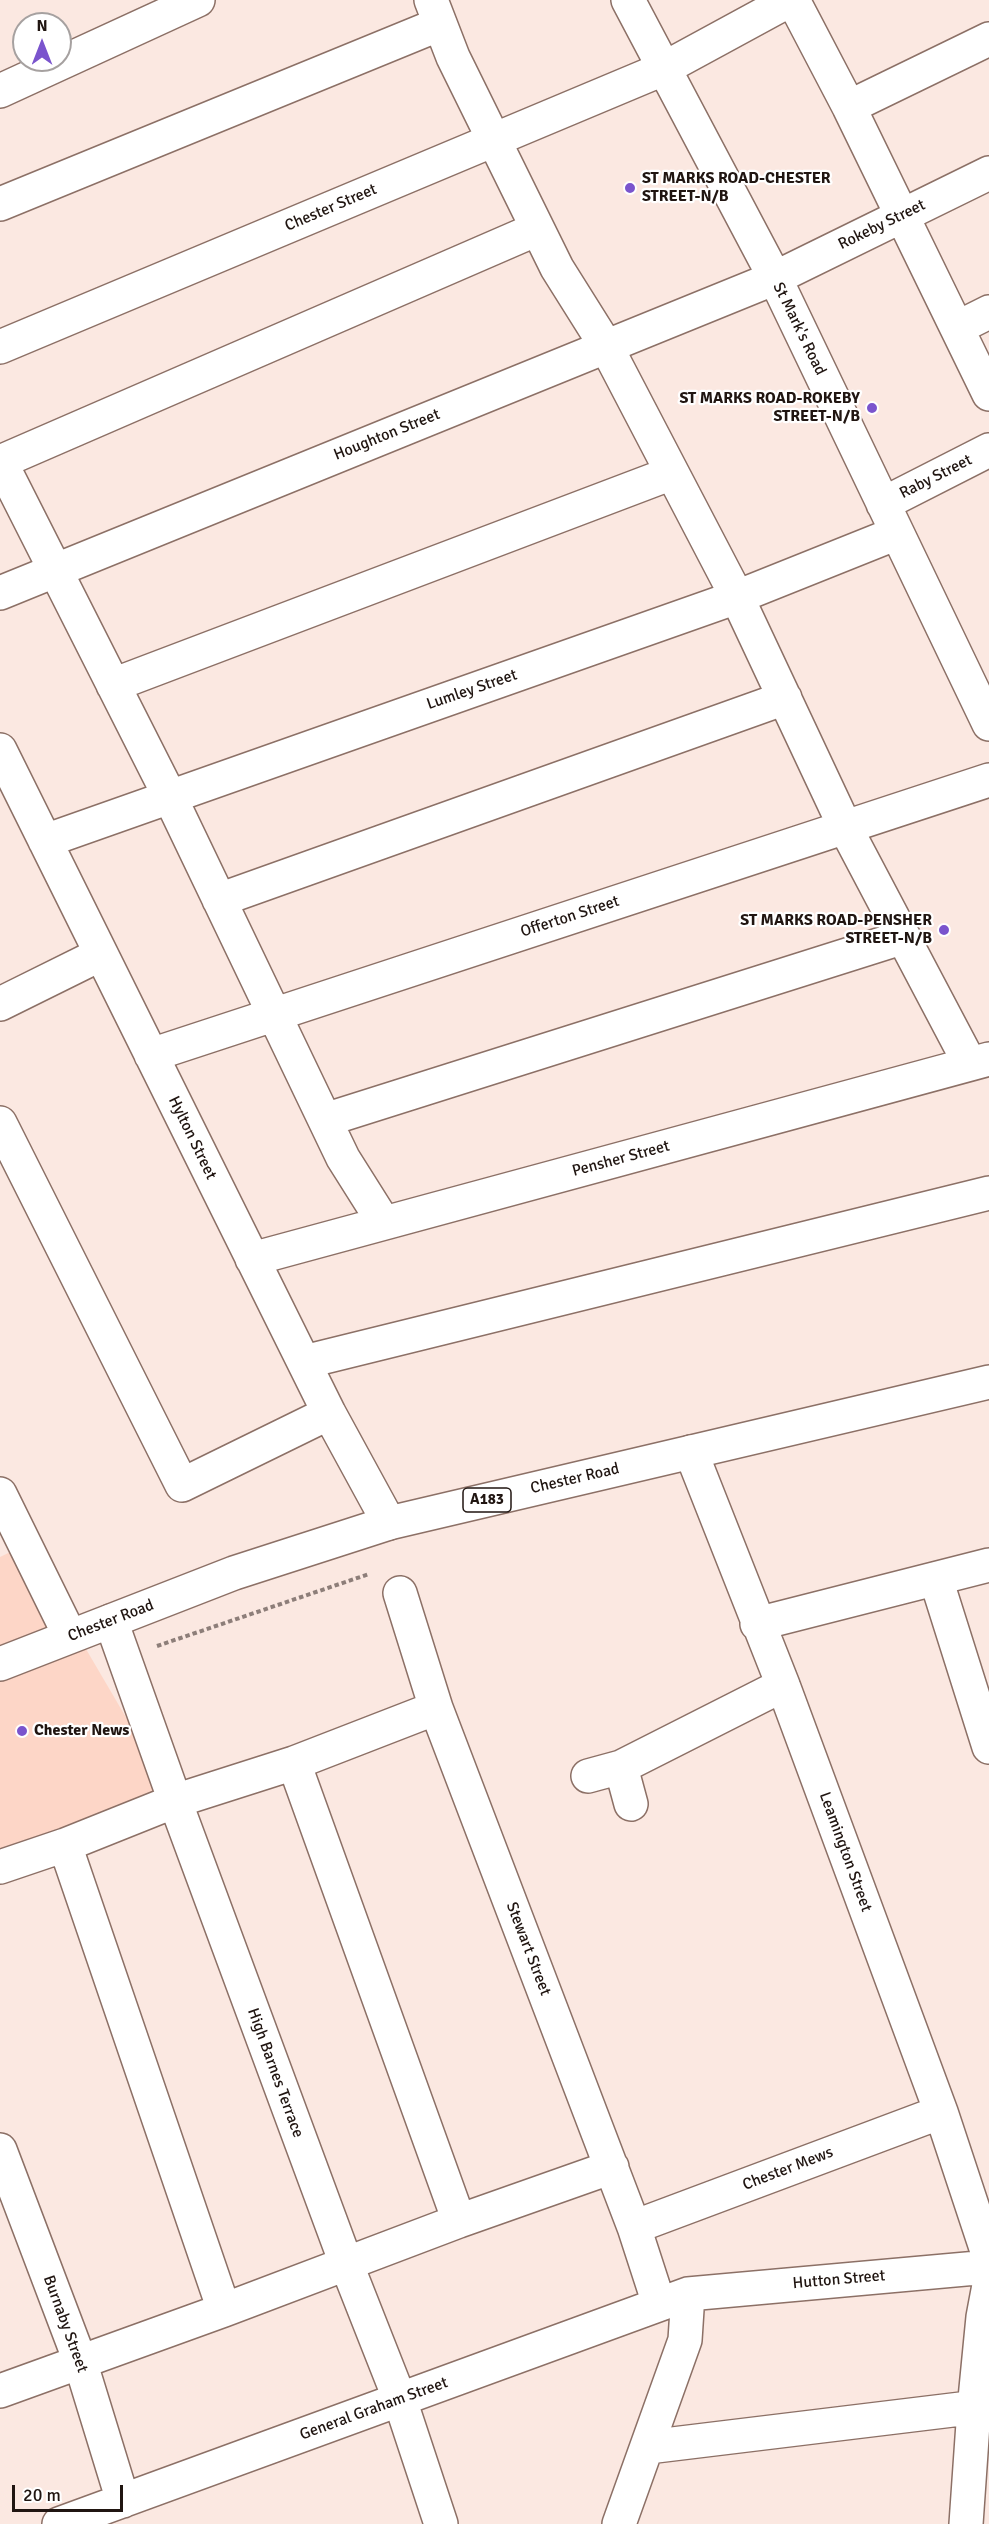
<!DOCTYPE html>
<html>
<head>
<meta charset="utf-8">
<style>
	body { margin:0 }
	#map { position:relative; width:989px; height:2524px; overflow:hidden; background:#fbe8e1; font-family:Signika,sans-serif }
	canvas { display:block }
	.north { position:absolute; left:12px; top:12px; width:60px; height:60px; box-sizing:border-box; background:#fff; border:2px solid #a6a1a0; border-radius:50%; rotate:0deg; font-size:16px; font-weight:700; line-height:24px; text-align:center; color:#201511 }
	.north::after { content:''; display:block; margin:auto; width:21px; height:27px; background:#7a54cd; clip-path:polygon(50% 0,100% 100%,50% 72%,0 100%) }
	.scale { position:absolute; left:12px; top:2485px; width:111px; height:27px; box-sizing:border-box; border:3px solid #201511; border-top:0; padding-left:8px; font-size:18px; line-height:21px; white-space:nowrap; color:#201511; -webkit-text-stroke:4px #fff; paint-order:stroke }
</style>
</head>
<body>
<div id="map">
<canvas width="989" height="2524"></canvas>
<div class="north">N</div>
<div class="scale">20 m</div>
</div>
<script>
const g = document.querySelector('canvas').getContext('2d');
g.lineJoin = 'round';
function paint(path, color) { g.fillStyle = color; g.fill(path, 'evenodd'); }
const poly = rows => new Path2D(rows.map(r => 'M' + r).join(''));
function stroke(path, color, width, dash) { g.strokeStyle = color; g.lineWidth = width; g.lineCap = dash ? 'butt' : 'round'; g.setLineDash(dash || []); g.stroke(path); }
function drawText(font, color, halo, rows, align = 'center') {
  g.font = font + ' Signika,sans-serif'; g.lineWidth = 4.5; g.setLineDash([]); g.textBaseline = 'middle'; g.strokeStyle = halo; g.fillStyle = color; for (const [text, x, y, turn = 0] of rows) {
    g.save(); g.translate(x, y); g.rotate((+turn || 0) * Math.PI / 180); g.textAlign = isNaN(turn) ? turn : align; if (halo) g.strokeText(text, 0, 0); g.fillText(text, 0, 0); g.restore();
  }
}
paint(poly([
	[25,1545,175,1801,0,1867,0,1557]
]), '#fdd6c7');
const minor = poly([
	[431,0,453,57,557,268,606,346,737,597,845,827,970,1064],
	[628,0,775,278,989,724],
	[793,0,849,107,989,394],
	[0,91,198,0],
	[849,107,989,39],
	[0,204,440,24],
	[957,328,989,312],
	[0,347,663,69,790,0],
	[0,461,170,797,343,1158,384,1223],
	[0,462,537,229],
	[883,504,989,450],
	[0,593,775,278,989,173],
	[113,685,672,473],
	[0,750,329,1413,389,1523],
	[45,841,737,597,897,533],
	[219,900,785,698],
	[0,1004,101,954],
	[151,1055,989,780],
	[325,1120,904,937],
	[0,1123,182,1485,329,1413],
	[252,1259,989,1059],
	[304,1362,989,1193],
	[691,1452,783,1685,941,2112,989,2257],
	[0,1494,70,1636],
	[936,1579,989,1747],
	[400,1593,436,1708,634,2227,659,2304],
	[111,1621,175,1801,346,2263,400,2400,441,2524],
	[757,1624,989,1565],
	[294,1763,459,2221],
	[621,1767,631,1804],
	[588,1776,621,1767,783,1685],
	[65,1845,224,2310],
	[0,1867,65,1845,175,1801,294,1763,436,1708],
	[0,2150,80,2361,123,2501],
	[634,2227,941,2112],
	[0,2391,224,2310,459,2221,612,2167],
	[648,2447,969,2408,989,2410],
	[59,2524,688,2294,989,2267],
	[619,2524,685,2340,688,2294],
	[966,2524,974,2409,983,2317,989,2285]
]);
const major = poly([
	[0,1664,234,1573,389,1523,989,1382]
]);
stroke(minor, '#8c7066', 36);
stroke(major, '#8c7066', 36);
stroke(poly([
	[157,1646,369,1574]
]), '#8d7e79', 4, [4.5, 3]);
stroke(minor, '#fff', 33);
stroke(major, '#fff', 33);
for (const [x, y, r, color] of [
	[630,188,6,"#7a54cd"],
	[872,408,6,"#7a54cd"],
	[944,930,6,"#7a54cd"],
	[22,1731,6,"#7a54cd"]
]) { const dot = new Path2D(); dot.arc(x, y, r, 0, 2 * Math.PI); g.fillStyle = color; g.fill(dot); stroke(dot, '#fff', 2); }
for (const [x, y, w] of [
	[487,1500,48]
]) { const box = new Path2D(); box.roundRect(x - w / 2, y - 12, w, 24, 4.5); g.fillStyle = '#fff'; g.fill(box); stroke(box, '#201511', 1.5); }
drawText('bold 15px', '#201511', null, [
	["A183",487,1500]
]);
drawText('bold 16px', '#201511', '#fff', [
	["ST MARKS ROAD-CHESTER",642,179],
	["STREET-N/B",642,197],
	["ST MARKS ROAD-ROKEBY",860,399,"right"],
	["STREET-N/B",860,417,"right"],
	["ST MARKS ROAD-PENSHER",932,921,"right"],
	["STREET-N/B",932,939,"right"],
	["Chester News",34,1731]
], 'left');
drawText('16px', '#201511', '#fff', [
	["Chester Street",331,208,-23],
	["Rokeby Street",882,225,-26],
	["St Mark's Road",799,329,64],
	["Houghton Street",387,435,-22],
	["Raby Street",936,477,-27],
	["Lumley Street",472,690,-19],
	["Offerton Street",570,917,-18],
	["Hylton Street",192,1138,64],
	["Pensher Street",621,1159,-15],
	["Chester Road",575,1479,-13],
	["Chester Road",111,1621,-21],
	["Leamington Street",845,1852,70],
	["Stewart Street",528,1949,69],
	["High Barnes Terrace",275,2073,70],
	["Chester Mews",788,2169,-21],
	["Hutton Street",839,2280,-5],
	["Burnaby Street",65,2324,70],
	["General Graham Street",374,2409,-20]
]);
</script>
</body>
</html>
